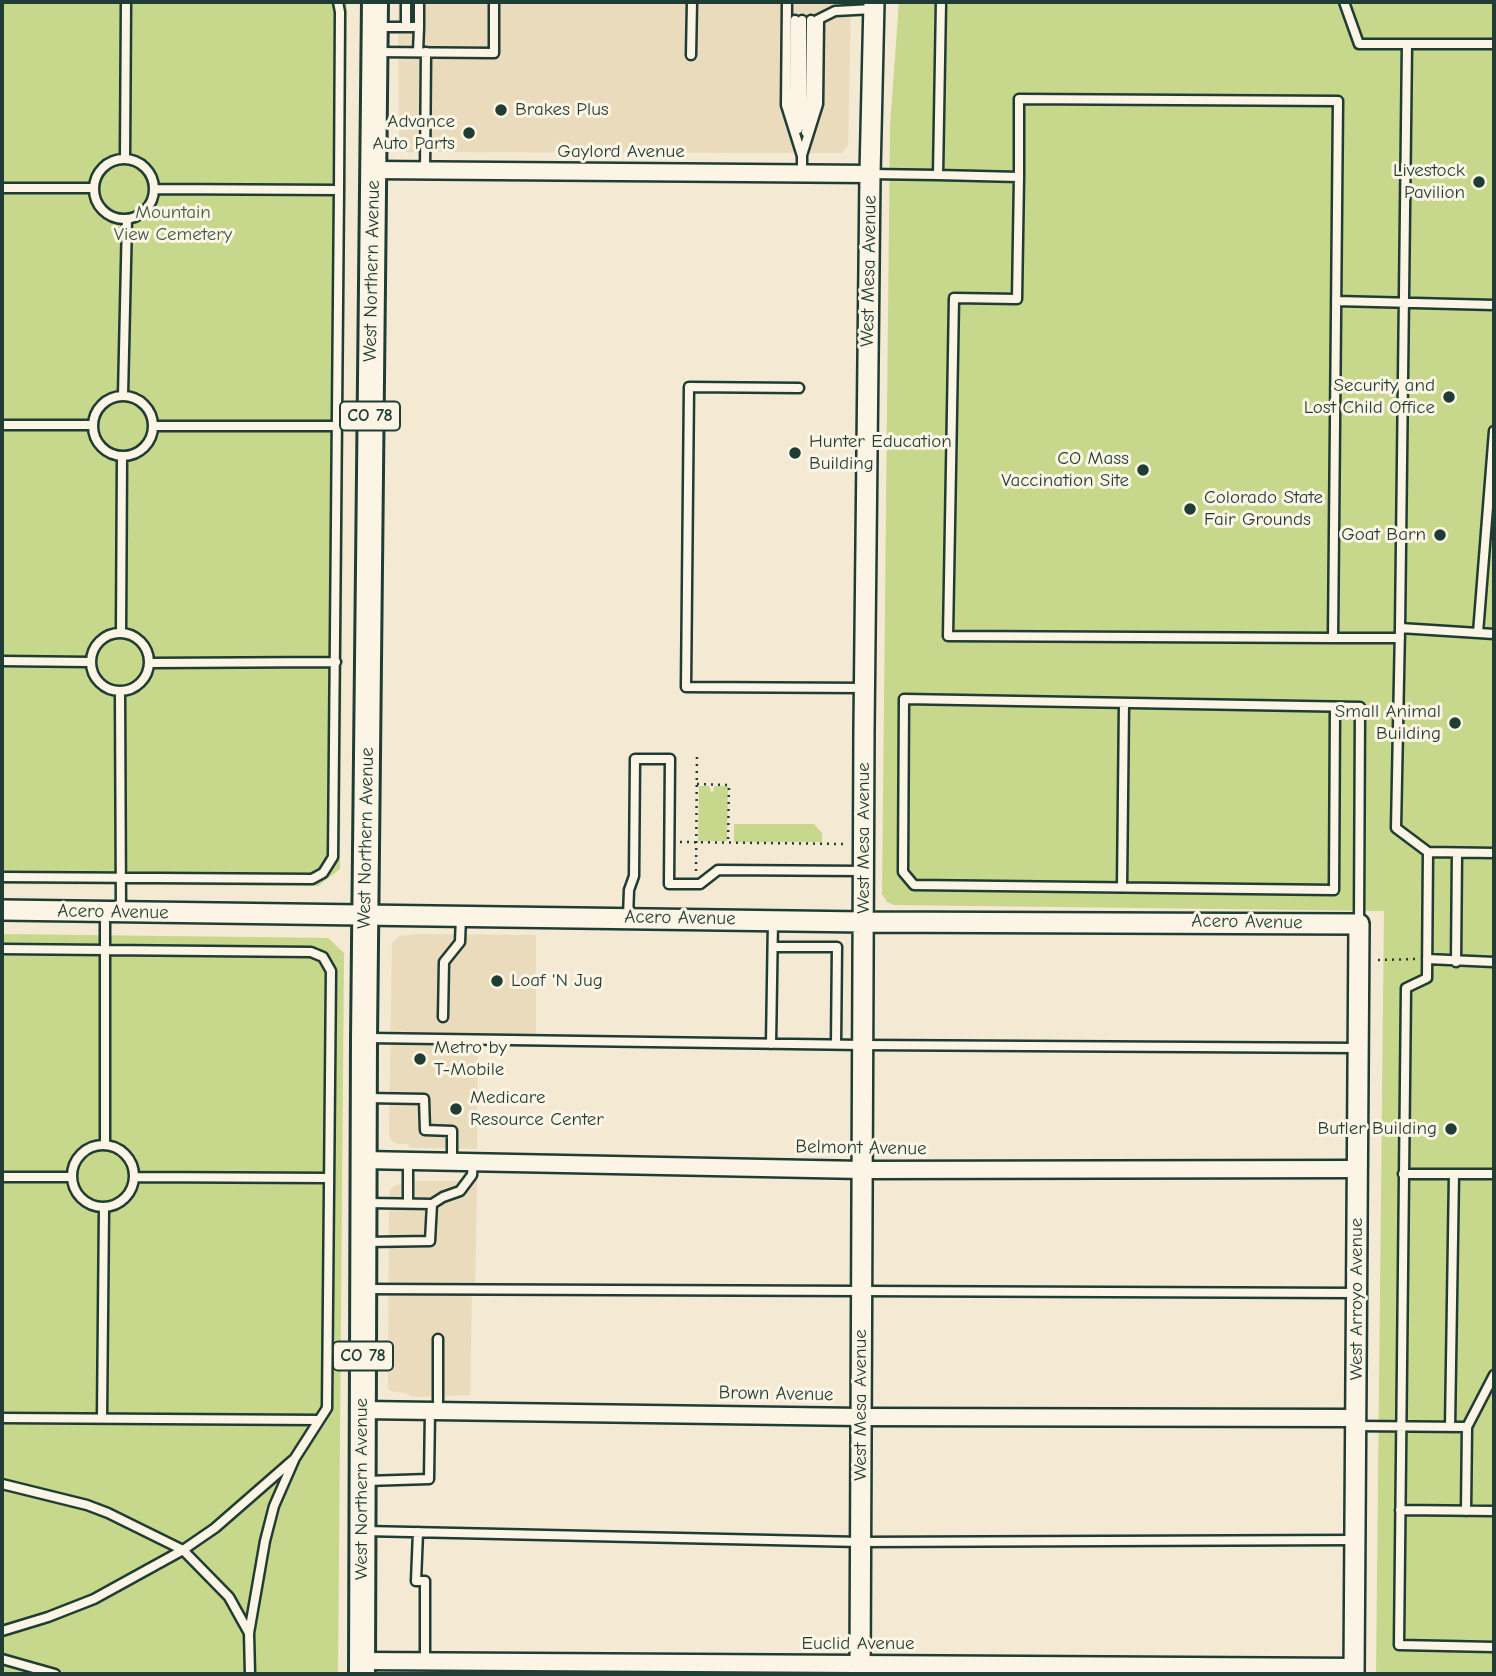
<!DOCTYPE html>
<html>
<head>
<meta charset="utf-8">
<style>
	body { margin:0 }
	#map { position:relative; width:1496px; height:1676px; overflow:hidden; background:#f4e9d3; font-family:"Comic Neue",sans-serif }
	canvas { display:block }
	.frame { position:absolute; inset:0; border:4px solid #1f3d34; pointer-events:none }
</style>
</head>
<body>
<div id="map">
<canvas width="1496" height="1676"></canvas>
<div class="frame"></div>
</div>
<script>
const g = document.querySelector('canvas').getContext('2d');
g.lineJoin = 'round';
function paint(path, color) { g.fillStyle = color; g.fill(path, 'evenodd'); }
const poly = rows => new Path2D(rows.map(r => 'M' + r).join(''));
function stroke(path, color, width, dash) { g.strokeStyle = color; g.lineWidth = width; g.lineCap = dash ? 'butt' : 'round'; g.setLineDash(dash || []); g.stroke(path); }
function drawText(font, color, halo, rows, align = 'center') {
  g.font = font + ' "Comic Neue",sans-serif'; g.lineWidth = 6; g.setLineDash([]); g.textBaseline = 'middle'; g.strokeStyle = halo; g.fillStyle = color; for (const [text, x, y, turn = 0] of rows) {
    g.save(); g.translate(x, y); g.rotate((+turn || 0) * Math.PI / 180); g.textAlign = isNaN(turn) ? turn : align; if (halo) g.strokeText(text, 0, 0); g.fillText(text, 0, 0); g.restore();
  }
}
paint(poly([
	[398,2,851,2,848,146,842,153,832,153,404,152,399,142],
	[419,934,536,935,536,1047,478,1046,477,1149,410,1148,408,1144,397,1144,392,1141,389,1135,392,943,399,936],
	[407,1181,477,1181,475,1293,472,1293,470,1395,412,1397,406,1393,390,1391,388,1386,389,1195,390,1190,394,1186]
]), '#eadbbd');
paint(poly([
	[2,2,347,2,340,869,318,886,2,884],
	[899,2,1494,2,1494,1674,1376,1674,1384,911,894,905,887,902,882,894,890,125],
	[699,786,709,786,711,792,714,791,714,786,728,786,727,841,698,841],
	[734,824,814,824,822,833,822,842,734,842],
	[2,934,328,938,344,953,338,1674,2,1674]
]), '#c7d78b');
const service = poly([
	[787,2,786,105,802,156,802,174],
	[1344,2,1359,44,1407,44],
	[795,20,794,104,798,129],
	[817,20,835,11,874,9],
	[378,27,419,27,419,2],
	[406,27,406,2],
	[1494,44,1407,44,1400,628,1396,828,1428,852,1427,978,1406,988,1399,1645,1494,1647],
	[376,52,494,53,494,2],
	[418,52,419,27],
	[691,55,692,2],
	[802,125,802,20],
	[806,132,810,105,811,20],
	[802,155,818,104,819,20],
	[125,158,126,2],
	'94 189a30 30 0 1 1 60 0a30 30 0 1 1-60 0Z',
	[425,171,426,52],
	[870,174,938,175,941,2],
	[938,175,1019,177,1019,99,1338,101,1333,638,948,636,954,298,1017,299,1019,177],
	[2,188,94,188],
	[155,189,339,190],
	[1336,301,1494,305],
	[799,388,689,387,686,687,864,688],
	[123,395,127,219],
	'93 426a30 30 0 1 1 60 0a30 30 0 1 1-60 0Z',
	[2,425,93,425],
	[153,426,337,426],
	[1400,628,1494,634],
	'91 662a29 29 0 1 1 58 0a29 29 0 1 1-58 0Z',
	[121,633,122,457],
	[1478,633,1494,431],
	[1333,638,1400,638],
	[2,661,89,662],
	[150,663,336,662],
	[120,692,121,912],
	[1335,707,1334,890,914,885,903,872,904,699,1360,707,1359,924],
	[1428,852,1494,853],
	[2,877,312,879,323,873,333,857,339,190,340,12,338,2],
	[1122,887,1124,703],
	[628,917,629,890,634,876,635,759,670,759,669,884,700,884,718,870,863,871],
	[773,947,837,947,836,1044],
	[2,949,311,952,323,957,331,971,327,1408,295,1458,274,1506,265,1541,249,1633,250,1674],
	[1427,959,1494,962],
	[1456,962,1457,853],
	[443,1017,444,962,460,942,461,916],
	[369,1038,863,1045,1357,1048],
	[771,1044,773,920],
	[367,1098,424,1099,425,1130,452,1131,452,1161],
	'72 1176a31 31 0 1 1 62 0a31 31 0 1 1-62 0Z',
	[105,1145,105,912],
	[408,1161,408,1203],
	[1403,1174,1494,1174],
	[2,1177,70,1177],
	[135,1177,329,1178],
	[432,1204,443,1197,460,1191,472,1175,473,1162],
	[366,1242,430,1241,432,1204,368,1203],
	[366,1289,1357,1293],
	[438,1339,438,1411],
	[2,1418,319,1420],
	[102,1418,104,1208],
	[1356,1426,1467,1427,1466,1511],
	[1450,1427,1454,1174],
	[1467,1427,1494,1375],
	[366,1481,429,1479,430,1411],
	[2,1484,87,1505,108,1513,183,1550,229,1597,249,1633],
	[1400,1510,1494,1511],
	[365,1531,860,1542,1355,1540],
	[418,1532,416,1581,425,1581,425,1661],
	[2,1631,48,1617,94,1599,183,1550,215,1528,293,1460],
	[2,1659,55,1674]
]);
const minor = poly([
	[373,170,870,174],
	[364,1160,862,1170,1358,1169],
	[363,1410,860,1417,1356,1418],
	[362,1661,1354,1667]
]);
const tertiary = poly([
	[2,910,864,922,1359,924,1354,1674],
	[860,1674,864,729,870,174,874,2]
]);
const primary = poly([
	[362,1674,364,1038,375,2]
]);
stroke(service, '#1f3d34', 13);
stroke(minor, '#1f3d34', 21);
stroke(tertiary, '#1f3d34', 24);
stroke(primary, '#1f3d34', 30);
stroke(poly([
	[697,784,729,785,728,843],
	[680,842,844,844],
	[696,871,697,752],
	[1378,960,1417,959]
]), '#1f3d34', 2.5, [2, 5]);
stroke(service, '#fcf5e5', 8);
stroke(minor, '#fcf5e5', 16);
stroke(tertiary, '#fcf5e5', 19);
stroke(primary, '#fcf5e5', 24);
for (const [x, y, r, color] of [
	[501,110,7,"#1f3d34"],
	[469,133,7,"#1f3d34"],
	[1479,182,7,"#1f3d34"],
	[1449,397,7,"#1f3d34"],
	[795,453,7,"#1f3d34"],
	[1143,470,7,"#1f3d34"],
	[1190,509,7,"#1f3d34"],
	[1440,535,7,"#1f3d34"],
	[1455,723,7,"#1f3d34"],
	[497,981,7,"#1f3d34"],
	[420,1059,7,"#1f3d34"],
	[456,1109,7,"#1f3d34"],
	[1451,1129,7,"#1f3d34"]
]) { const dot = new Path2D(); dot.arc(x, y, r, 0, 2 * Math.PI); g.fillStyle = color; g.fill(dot); stroke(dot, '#fcf5e5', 2.5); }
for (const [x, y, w] of [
	[370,416,60],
	[363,1356,60]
]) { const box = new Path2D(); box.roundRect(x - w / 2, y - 14.5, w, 29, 5); g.fillStyle = '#fcf5e5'; g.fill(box); stroke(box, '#1f3d34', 2); }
drawText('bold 18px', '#1f3d34', null, [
	["CO 78",370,416],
	["CO 78",363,1356]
]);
drawText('19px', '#1f3d34', '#fcf5e5', [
	["Brakes Plus",515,110,"left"],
	["Advance",455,122],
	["Auto Parts",455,144],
	["Livestock",1465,171],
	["Pavilion",1465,193],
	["Security and",1435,386],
	["Lost Child Office",1435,408],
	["Hunter Education",809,442,"left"],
	["Building",809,464,"left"],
	["CO Mass",1129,459],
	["Vaccination Site",1129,481],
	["Colorado State",1204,498,"left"],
	["Fair Grounds",1204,520,"left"],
	["Goat Barn",1426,535],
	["Small Animal",1441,712],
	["Building",1441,734],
	["Loaf 'N Jug",511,981,"left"],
	["Metro by",434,1048,"left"],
	["T-Mobile",434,1070,"left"],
	["Medicare",470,1098,"left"],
	["Resource Center",470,1120,"left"],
	["Butler Building",1437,1129]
], 'right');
drawText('19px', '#1f3d34', '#fcf5e5', [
	["Gaylord Avenue",621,152],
	["West Northern Avenue",372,271,-89],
	["West Mesa Avenue",869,271,-89],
	["West Northern Avenue",366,838,-89],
	["West Mesa Avenue",864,838,-90],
	["Acero Avenue",113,912,1],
	["Acero Avenue",680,918,1],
	["Acero Avenue",1247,922,1],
	["Belmont Avenue",861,1148,1],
	["West Arroyo Avenue",1357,1299,-90],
	["Brown Avenue",776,1394,1],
	["West Mesa Avenue",861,1405,-90],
	["West Northern Avenue",362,1489,-90],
	["Euclid Avenue",858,1644]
]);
drawText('19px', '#415c45', '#fcf5e5', [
	["Mountain",173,213],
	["View Cemetery",173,235]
]);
</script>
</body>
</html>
